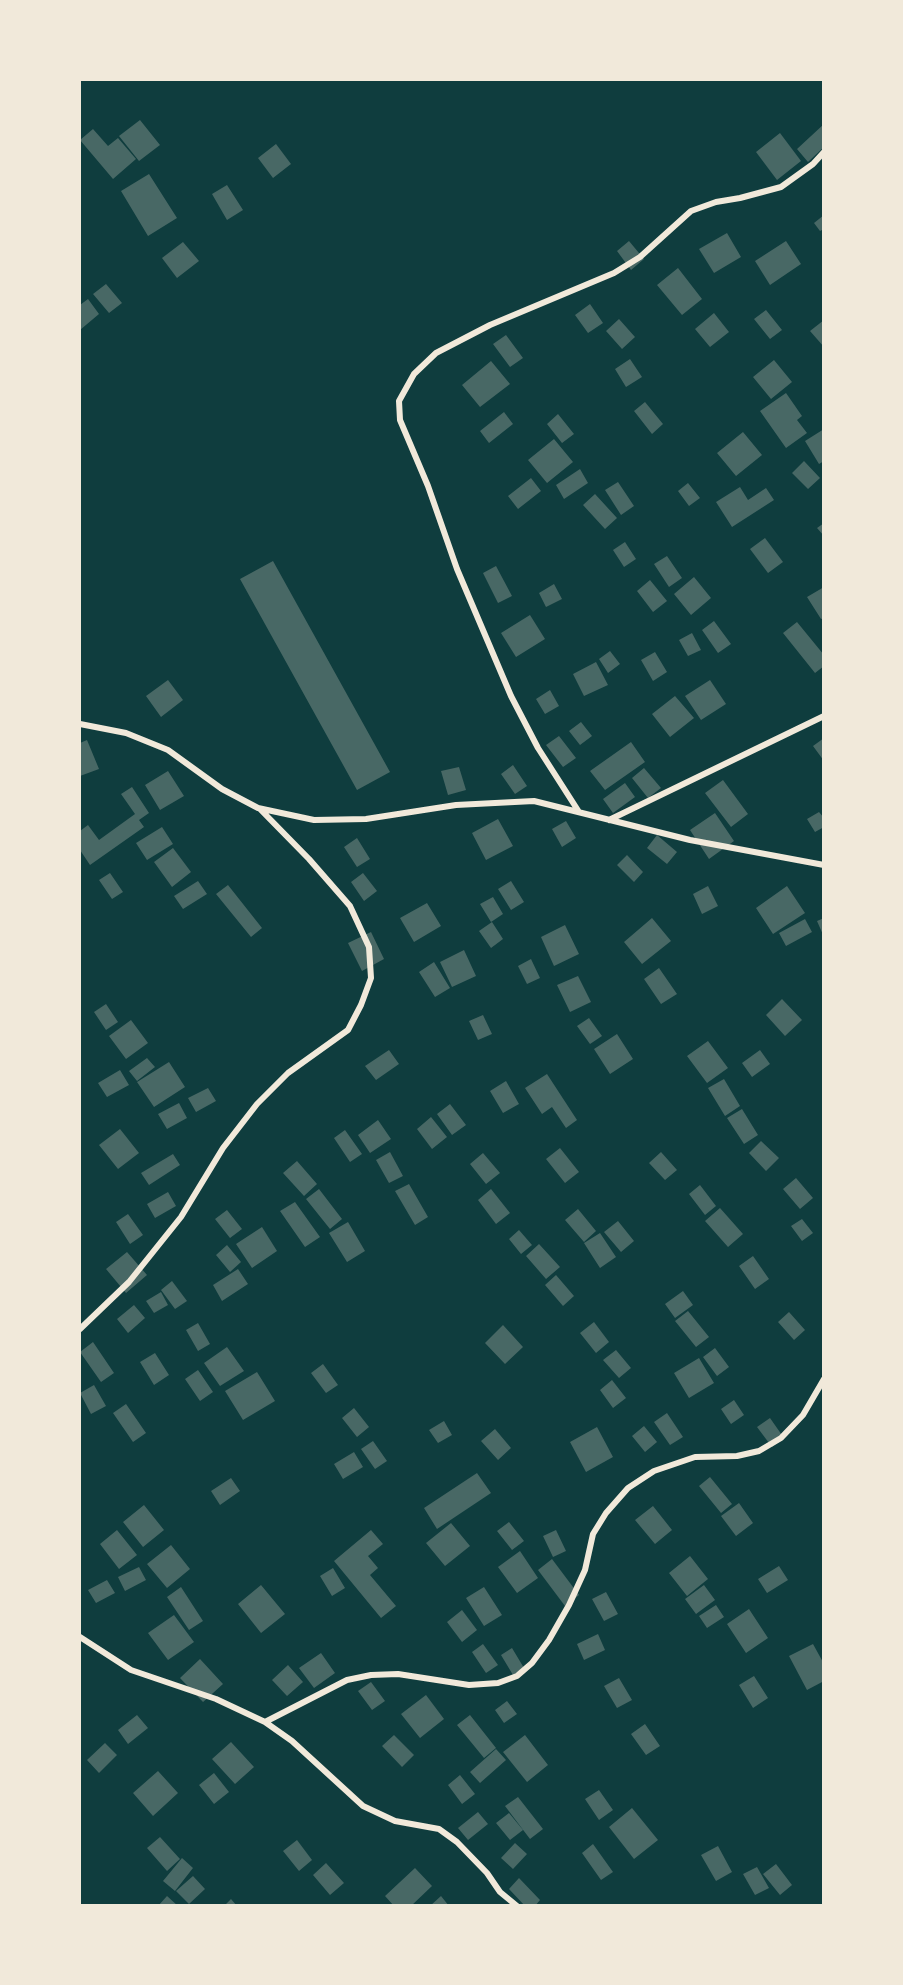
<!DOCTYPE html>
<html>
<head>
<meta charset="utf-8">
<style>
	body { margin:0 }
	#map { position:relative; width:903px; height:1985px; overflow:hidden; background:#0f3d3e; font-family:Mulish,sans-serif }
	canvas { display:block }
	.frame { position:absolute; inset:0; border:81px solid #f1e9da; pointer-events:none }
</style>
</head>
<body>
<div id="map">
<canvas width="903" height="1985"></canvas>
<div class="frame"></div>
</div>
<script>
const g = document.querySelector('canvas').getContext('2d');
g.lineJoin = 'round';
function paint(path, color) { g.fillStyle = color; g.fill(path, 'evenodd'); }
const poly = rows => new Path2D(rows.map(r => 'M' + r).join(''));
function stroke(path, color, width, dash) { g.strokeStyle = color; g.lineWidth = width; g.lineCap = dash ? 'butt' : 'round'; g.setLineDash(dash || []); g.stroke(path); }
paint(poly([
	[140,120,160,145,139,161,119,136],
	[824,124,824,147,808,162,797,149],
	[93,129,108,146,118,138,136,159,113,179,80,140],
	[780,133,801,161,777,180,756,152],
	[276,144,291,164,273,178,258,158],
	[149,174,177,218,148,236,121,191],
	[227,185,243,210,227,220,212,194],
	[824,215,824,229,820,231,814,223],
	[727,233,741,257,714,273,699,249],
	[629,241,644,259,631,270,617,251],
	[786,241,801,264,770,285,755,261],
	[183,242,199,261,177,278,162,258],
	[678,268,702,299,682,315,657,285],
	[106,284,122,303,109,313,93,294],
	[88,299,99,314,80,330,80,305],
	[590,304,603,323,588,333,575,315],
	[766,310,782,330,770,339,754,319],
	[714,313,729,332,710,347,695,329],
	[619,319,635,337,622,349,606,331],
	[824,320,824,347,810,331],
	[506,335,523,358,510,367,493,344],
	[630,359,642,377,626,387,615,369],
	[774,360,792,382,771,399,753,377],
	[491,361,510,384,480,407,462,385],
	[786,393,802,416,797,420,807,433,786,448,760,411],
	[645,402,663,424,652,434,634,411],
	[504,412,513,424,489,443,480,431],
	[558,414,574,434,562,443,547,424],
	[824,429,824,461,819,464,805,441],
	[743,432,762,455,736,476,717,453],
	[554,439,573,462,547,483,528,460],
	[804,461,820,478,808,489,792,473],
	[580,469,588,483,564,499,556,485],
	[531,478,541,491,518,509,508,496],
	[618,482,634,506,621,515,605,490],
	[688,483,700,498,689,506,678,491],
	[740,487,748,500,766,488,774,500,732,527,716,502],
	[595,494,617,518,605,529,583,505],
	[824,523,824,536,817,528],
	[765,538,783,562,768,573,750,549],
	[625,542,636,559,624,567,613,550],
	[667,556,682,578,669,587,654,564],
	[273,561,390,772,357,790,240,579],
	[496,566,512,596,498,603,483,573],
	[694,577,711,598,691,615,674,594],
	[650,580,667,601,653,612,637,591],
	[554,584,562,599,546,607,539,593],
	[824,587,824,618,821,619,807,597],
	[530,615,545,639,516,657,501,633],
	[714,621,731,644,718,653,702,630],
	[797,622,824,655,824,666,815,673,783,633],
	[692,633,701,650,688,656,679,640],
	[610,651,620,664,608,673,599,659],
	[655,652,667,672,653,681,641,660],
	[596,662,608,685,584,696,573,674],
	[168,680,183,700,161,717,146,696],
	[710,680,726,704,701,720,685,696],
	[550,690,559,706,545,714,536,699],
	[675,696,694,718,670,737,652,714],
	[581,722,592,736,580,745,569,731],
	[559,736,576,758,563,767,546,745],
	[824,738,824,761,813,746],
	[87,740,99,769,80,776,80,743],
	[631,742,645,762,605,790,590,771],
	[513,765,527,786,515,794,501,774],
	[459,767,466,790,448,795,441,771],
	[644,768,661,788,648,798,632,778],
	[168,771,184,796,160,810,145,785],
	[723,780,748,814,731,827,705,793],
	[625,783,635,797,613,813,603,799],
	[132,787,149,813,139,820,144,827,90,865,80,850,80,831,88,825,99,840,135,814,121,794],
	[819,812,824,818,824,827,815,832,807,819],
	[715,813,734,841,709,859,690,830],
	[498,819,513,846,486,860,472,833],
	[566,821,576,838,562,847,552,829],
	[162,827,173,844,147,860,136,843],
	[657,835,677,852,667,864,647,848],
	[357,838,370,859,357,867,344,847],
	[173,848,191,872,172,887,154,862],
	[627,855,643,872,634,882,617,865],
	[110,873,123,892,112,899,99,880],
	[363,873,377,891,364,901,351,882],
	[198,881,207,894,183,909,174,896],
	[511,881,524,902,511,910,498,889],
	[228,885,262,928,251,937,216,894],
	[708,886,718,906,702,914,693,894],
	[787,886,805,913,773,934,756,908],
	[493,897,503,914,491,922,480,904],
	[427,903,441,926,414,942,400,918],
	[652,918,671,941,642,964,624,942],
	[824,918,824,937,817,921],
	[805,919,812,932,786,946,779,933],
	[492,922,503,939,491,948,479,931],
	[565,925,579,954,554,966,541,937],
	[371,932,384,959,362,971,348,943],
	[464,950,476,976,452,987,440,962],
	[531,959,540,978,527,984,518,966],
	[434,962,450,988,435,997,419,972],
	[659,968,677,994,661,1004,644,979],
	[578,976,591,1002,570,1012,557,985],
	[782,999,802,1020,785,1036,766,1015],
	[106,1004,118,1022,106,1030,94,1012],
	[483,1015,492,1034,478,1040,469,1021],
	[589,1018,602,1036,590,1044,577,1026],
	[131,1020,148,1043,126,1059,109,1036],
	[617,1034,633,1059,610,1074,594,1049],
	[708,1041,728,1068,707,1083,687,1056],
	[389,1050,399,1064,376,1080,365,1066],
	[760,1050,770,1064,752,1077,742,1063],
	[147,1058,155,1067,137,1081,129,1071],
	[169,1062,185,1087,154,1107,137,1082],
	[120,1070,129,1085,107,1097,98,1083],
	[547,1074,577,1120,566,1128,552,1107,542,1114,525,1088],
	[724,1079,740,1106,725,1116,708,1088],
	[506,1081,519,1104,503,1113,490,1091],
	[208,1088,216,1101,196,1112,188,1098],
	[179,1103,187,1118,167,1129,158,1114],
	[450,1104,466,1125,452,1135,437,1114],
	[742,1109,758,1135,744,1144,727,1118],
	[431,1117,447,1137,432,1149,417,1129],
	[378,1120,391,1139,370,1153,358,1135],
	[120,1129,139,1153,118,1169,99,1145],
	[345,1130,362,1154,350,1162,334,1138],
	[761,1141,779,1158,766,1171,749,1153],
	[560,1148,579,1172,565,1183,546,1159],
	[390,1152,403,1176,389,1183,376,1160],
	[661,1152,677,1170,665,1180,649,1163],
	[483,1153,500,1173,486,1184,470,1164],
	[173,1154,180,1165,149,1185,141,1173],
	[297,1161,317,1184,304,1196,283,1173],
	[796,1178,813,1198,800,1209,783,1189],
	[409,1184,428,1217,415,1225,395,1191],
	[700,1185,716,1206,705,1215,689,1194],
	[319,1189,342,1219,330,1229,306,1199],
	[491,1189,510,1213,496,1224,478,1200],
	[168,1192,176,1206,155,1218,147,1204],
	[295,1202,320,1237,305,1247,280,1211],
	[720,1208,743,1234,728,1247,705,1221],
	[578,1209,596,1231,584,1242,565,1220],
	[227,1210,242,1229,230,1238,215,1219],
	[128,1214,143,1235,130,1244,116,1222],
	[802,1219,813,1233,802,1241,791,1226],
	[618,1221,634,1241,621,1252,604,1232],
	[348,1222,365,1251,347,1262,329,1233],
	[262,1227,277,1251,252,1268,236,1244],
	[519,1230,532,1245,521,1254,509,1239],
	[600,1233,616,1257,600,1268,584,1243],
	[539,1244,560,1267,546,1279,526,1256],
	[227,1245,241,1262,230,1272,216,1255],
	[127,1252,147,1275,126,1293,106,1269],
	[753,1256,769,1279,755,1289,739,1266],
	[238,1269,248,1284,222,1301,213,1285],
	[556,1275,574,1296,563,1306,545,1285],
	[172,1281,187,1301,175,1309,161,1290],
	[683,1291,693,1305,675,1318,665,1304],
	[161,1292,168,1305,154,1313,146,1301],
	[134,1305,145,1318,128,1333,117,1319],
	[688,1311,709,1337,696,1347,675,1321],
	[789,1312,805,1330,794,1340,778,1322],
	[594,1322,609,1342,596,1353,580,1333],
	[198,1323,210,1344,198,1351,186,1330],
	[503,1325,523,1347,505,1364,485,1343],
	[93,1342,114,1373,101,1382,80,1352],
	[227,1347,244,1371,220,1386,204,1363],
	[715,1348,729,1367,717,1376,703,1357],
	[616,1350,631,1368,619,1378,603,1360],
	[155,1353,169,1375,154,1385,140,1362],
	[699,1358,714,1383,689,1398,674,1373],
	[323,1364,338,1385,326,1393,311,1373],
	[198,1370,213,1392,200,1401,185,1379],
	[257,1372,275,1401,243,1420,225,1391],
	[612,1380,626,1398,613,1408,600,1390],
	[94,1385,106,1406,91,1414,80,1393],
	[734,1400,744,1415,731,1424,721,1409],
	[126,1404,146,1433,133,1442,113,1413],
	[354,1408,369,1427,357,1437,342,1418],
	[667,1413,683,1437,670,1445,654,1422],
	[770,1418,784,1438,772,1447,757,1427],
	[444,1421,452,1435,438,1443,429,1430],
	[644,1426,657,1442,645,1452,632,1436],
	[597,1427,613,1457,586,1472,570,1442],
	[495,1429,511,1448,498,1460,481,1441],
	[373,1441,387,1461,375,1469,361,1449],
	[354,1452,363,1467,343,1479,334,1464],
	[477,1473,491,1493,437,1529,424,1508],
	[710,1477,732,1504,721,1513,699,1486],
	[231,1478,240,1491,220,1505,211,1491],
	[739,1503,753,1523,736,1536,721,1516],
	[144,1505,164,1530,143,1547,123,1522],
	[653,1506,672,1530,655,1544,635,1520],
	[509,1522,524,1541,512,1550,497,1531],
	[451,1523,470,1546,445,1566,426,1543],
	[117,1530,137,1555,119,1569,100,1544],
	[371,1530,383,1544,368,1556,378,1568,370,1575,396,1606,381,1618,334,1561],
	[556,1530,566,1551,553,1557,543,1536],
	[171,1545,190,1569,167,1588,147,1564],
	[520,1551,538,1578,517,1593,498,1567],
	[690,1556,708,1579,687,1596,669,1573],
	[552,1559,579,1595,565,1606,538,1570],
	[779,1566,788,1580,767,1593,758,1579],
	[139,1567,146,1580,125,1591,118,1577],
	[333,1568,345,1588,332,1596,320,1576],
	[107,1580,115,1593,96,1603,88,1590],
	[261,1585,285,1614,261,1633,238,1604],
	[704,1585,715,1600,696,1614,685,1599],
	[181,1587,203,1621,189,1630,167,1597],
	[484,1587,502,1615,484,1626,466,1598],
	[606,1592,618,1614,604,1621,592,1599],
	[716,1605,724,1617,707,1628,699,1616],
	[749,1609,768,1638,746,1653,727,1624],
	[462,1610,477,1630,462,1642,447,1622],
	[174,1615,194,1642,168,1660,148,1633],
	[598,1634,605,1650,584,1660,577,1644],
	[483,1644,498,1665,486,1673,472,1652],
	[813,1644,824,1664,824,1681,807,1690,789,1656],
	[512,1648,524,1668,513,1675,501,1655],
	[321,1653,335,1673,314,1688,299,1668],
	[200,1659,223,1684,203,1702,180,1678],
	[288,1665,303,1682,287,1696,272,1680],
	[754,1676,768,1698,753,1708,739,1685],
	[619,1678,632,1700,617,1708,604,1686],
	[371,1682,385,1701,372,1710,358,1691],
	[426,1695,444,1719,420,1738,401,1714],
	[507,1701,517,1714,504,1723,495,1710],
	[137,1715,148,1728,128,1744,118,1730],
	[470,1715,496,1748,484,1758,457,1725],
	[645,1724,660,1746,646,1755,631,1734],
	[394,1735,414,1755,402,1767,382,1746],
	[525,1735,548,1765,527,1782,503,1752],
	[231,1742,254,1767,235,1784,212,1759],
	[105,1743,117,1755,99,1773,87,1760],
	[496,1749,506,1760,480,1783,470,1772],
	[158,1771,178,1793,153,1816,133,1793],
	[214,1773,229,1792,214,1804,199,1785],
	[460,1775,475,1794,462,1804,448,1785],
	[599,1790,613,1810,599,1820,585,1799],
	[518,1797,543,1829,530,1839,505,1806],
	[632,1808,658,1840,634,1859,609,1827],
	[478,1812,488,1824,468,1840,458,1828],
	[509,1813,523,1830,510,1840,496,1823],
	[160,1837,180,1859,167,1871,147,1848],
	[297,1840,312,1860,299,1871,283,1851],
	[515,1843,527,1854,513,1869,501,1858],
	[593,1844,613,1872,601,1880,582,1853],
	[718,1846,732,1872,716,1881,701,1855],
	[182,1858,193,1868,175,1891,163,1881],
	[326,1863,344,1883,330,1895,313,1875],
	[776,1864,792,1885,780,1895,763,1874],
	[757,1867,769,1888,755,1895,743,1874],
	[415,1868,432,1886,411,1906,394,1906,385,1896],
	[193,1876,205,1889,189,1904,176,1891],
	[519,1878,540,1900,535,1906,525,1906,509,1889],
	[167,1896,178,1906,158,1906],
	[441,1896,449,1906,430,1906],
	[231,1899,237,1906,224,1906]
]), '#486865');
stroke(poly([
	[80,724,126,733,168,750,222,789,258,808,314,820,366,819,456,805,534,801,690,840,824,865],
	[579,812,538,748,511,696,457,569,428,486,400,420,399,401,414,374,436,353,490,325,614,273,640,257,691,211,716,202,740,198,781,187,813,164,824,152],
	[609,820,824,716],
	[80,1329,129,1282,181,1217,223,1148,257,1104,288,1073,348,1030,361,1005,371,978,369,947,350,906,309,859,260,809],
	[80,1637,131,1670,216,1699,265,1722,292,1741,363,1806,395,1821,439,1829,457,1842,487,1873,500,1892,517,1906],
	[265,1722,347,1680,371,1675,398,1674,469,1685,498,1683,517,1676,532,1663,549,1640,569,1605,585,1570,593,1534,606,1513,628,1488,654,1471,695,1457,737,1456,759,1451,781,1438,803,1415,824,1379]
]), '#f1e9da', 6);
</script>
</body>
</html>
